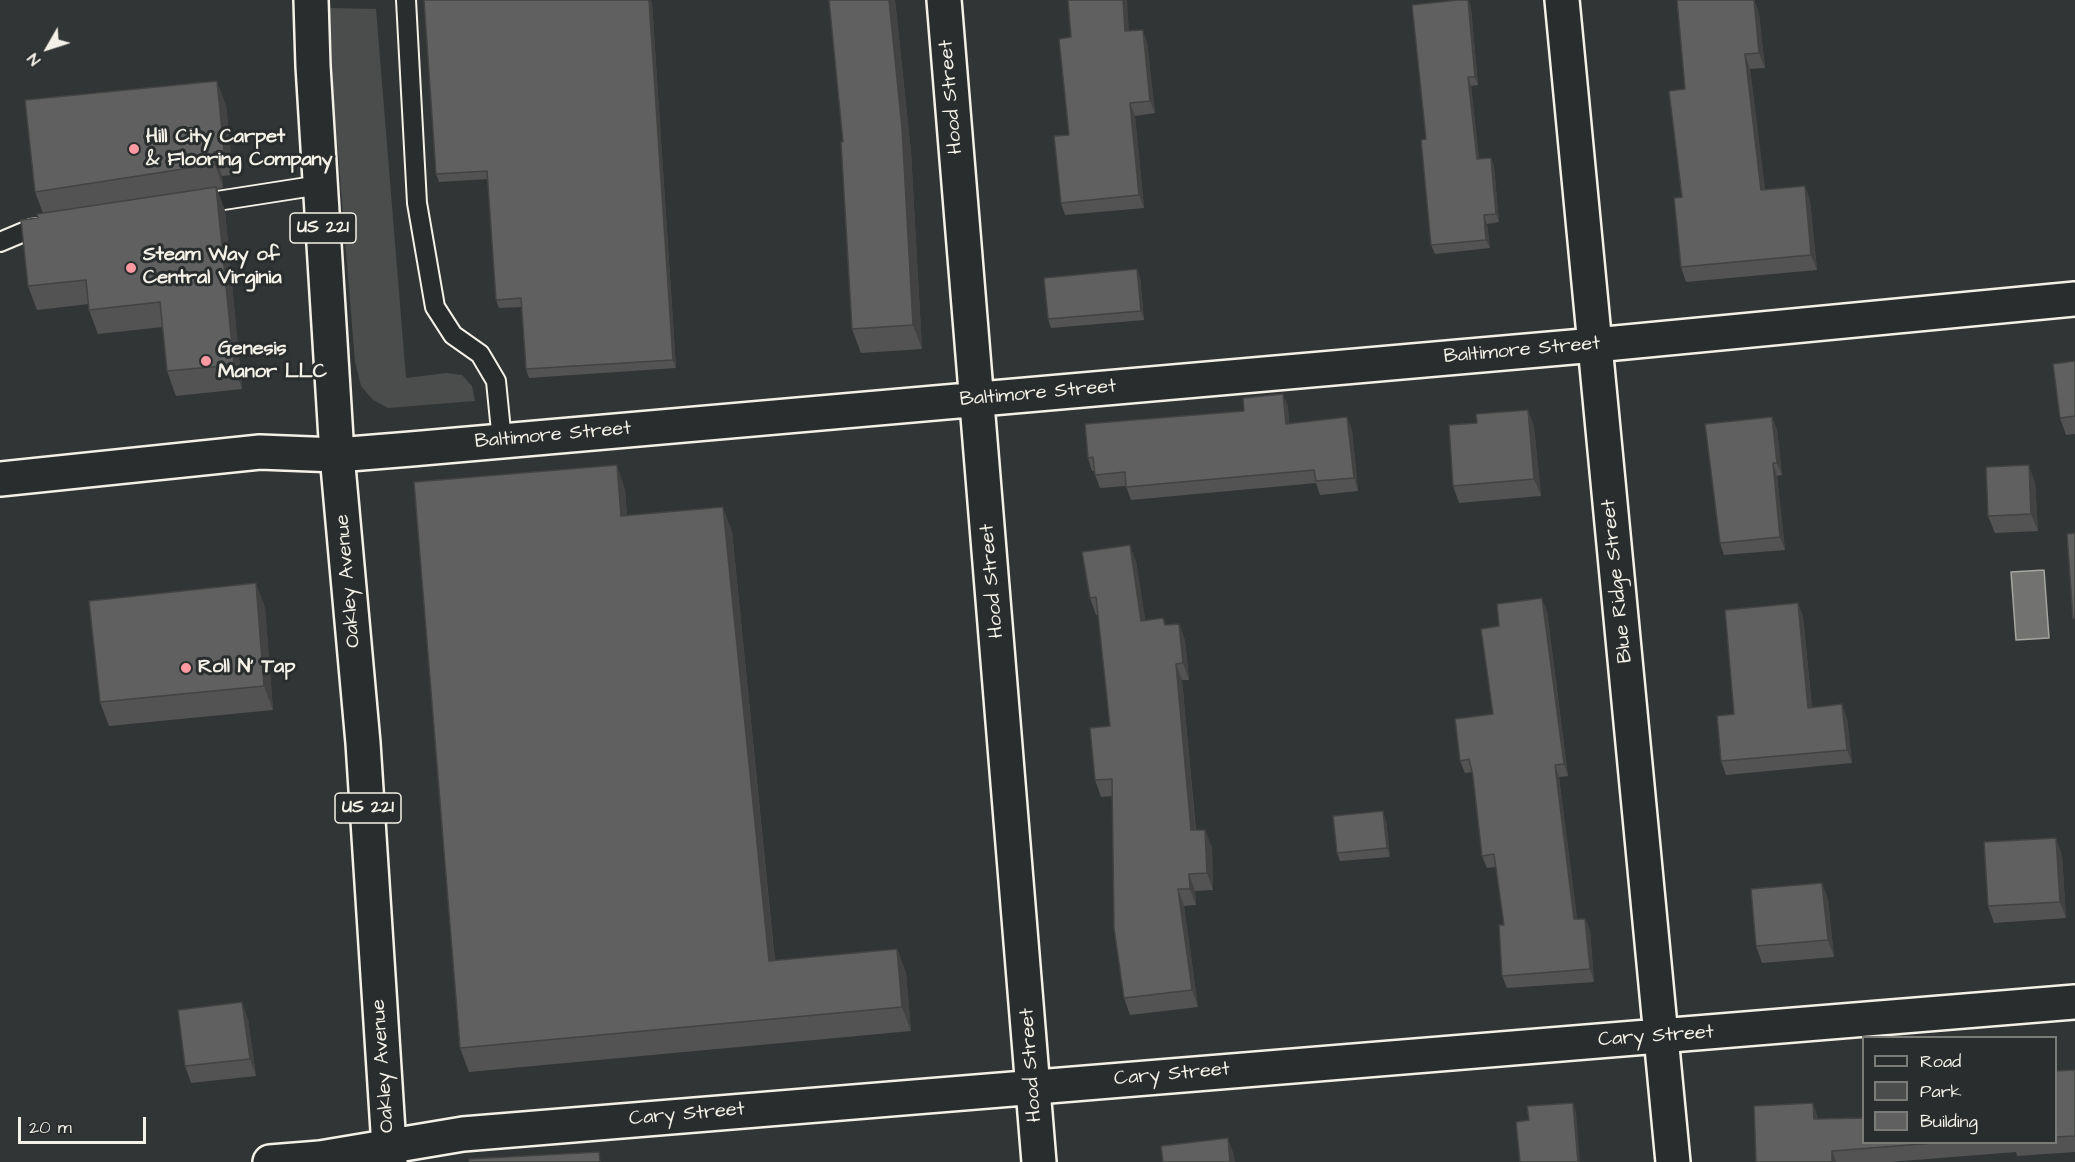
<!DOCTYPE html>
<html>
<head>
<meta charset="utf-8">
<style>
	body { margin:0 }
	#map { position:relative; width:2075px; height:1162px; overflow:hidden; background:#323535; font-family:"Architects Daughter",sans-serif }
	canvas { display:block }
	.legend { position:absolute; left:1862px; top:1036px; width:195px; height:108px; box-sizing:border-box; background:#2a2d2e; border:2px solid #7b7b78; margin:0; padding:8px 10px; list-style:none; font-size:18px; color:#f4f1e8 }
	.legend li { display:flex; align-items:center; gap:12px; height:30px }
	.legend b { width:30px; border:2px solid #7b7b78 }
	.north { position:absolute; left:18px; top:18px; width:60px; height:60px; -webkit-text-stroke:4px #2a2d2e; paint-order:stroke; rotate:231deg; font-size:16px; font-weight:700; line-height:24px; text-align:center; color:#f4f1e8 }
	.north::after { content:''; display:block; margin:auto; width:21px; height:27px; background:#f4f1e8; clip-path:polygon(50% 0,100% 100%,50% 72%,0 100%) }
	.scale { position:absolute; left:18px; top:1117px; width:128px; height:27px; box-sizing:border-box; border:3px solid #f4f1e8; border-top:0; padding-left:8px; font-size:18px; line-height:21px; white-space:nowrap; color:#f4f1e8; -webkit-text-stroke:4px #2a2d2e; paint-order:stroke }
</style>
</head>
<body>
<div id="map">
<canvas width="2075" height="1162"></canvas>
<ul class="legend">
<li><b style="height:8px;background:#2a2d2e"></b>Road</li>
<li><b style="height:16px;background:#4b4d4c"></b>Park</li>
<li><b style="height:16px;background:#5f605f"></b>Building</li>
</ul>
<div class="north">N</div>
<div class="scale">20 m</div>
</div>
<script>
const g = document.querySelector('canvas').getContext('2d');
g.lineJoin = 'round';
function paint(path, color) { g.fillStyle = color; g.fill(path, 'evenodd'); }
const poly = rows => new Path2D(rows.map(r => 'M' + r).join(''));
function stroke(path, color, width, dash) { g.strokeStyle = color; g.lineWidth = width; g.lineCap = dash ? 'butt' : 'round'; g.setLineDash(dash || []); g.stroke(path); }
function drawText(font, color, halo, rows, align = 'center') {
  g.font = font + ' "Architects Daughter",sans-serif'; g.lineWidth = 6; g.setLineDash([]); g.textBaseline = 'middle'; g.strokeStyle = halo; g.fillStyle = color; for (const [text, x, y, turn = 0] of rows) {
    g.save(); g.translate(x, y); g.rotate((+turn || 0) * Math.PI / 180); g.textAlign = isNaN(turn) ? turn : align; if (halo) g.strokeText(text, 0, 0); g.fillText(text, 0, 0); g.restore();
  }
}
paint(poly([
	[330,8,376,9,406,378,446,373,462,375,472,386,475,401,388,408,373,400,361,386,355,362,333,92]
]), '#4b4d4c');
const water = poly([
	[2044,570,2049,638,2016,640,2011,572,2044,570]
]);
paint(water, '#727370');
stroke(water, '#a6a5a0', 1.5);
const lane = poly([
	[406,0,417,203,435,307,453,335,480,354,496,381,502,441],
	[198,204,320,185],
	[0,242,31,229,46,227]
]);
const street = poly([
	[944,0,1039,1162],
	[1562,0,1673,1162],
	[0,479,260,452,337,455,411,449,1595,345,2075,299],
	[270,1162,320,1158,463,1134,2075,1002]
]);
const primary = poly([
	[311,0,313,66,337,455,363,743,390,1162]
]);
stroke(lane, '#f4f1e8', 22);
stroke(street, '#f4f1e8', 38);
stroke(primary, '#f4f1e8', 38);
stroke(lane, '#2a2d2e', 18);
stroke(street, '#2a2d2e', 33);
stroke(primary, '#2a2d2e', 33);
paint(poly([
	[424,0,650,0,652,3,676,368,529,378,526,369,522,307,499,308,496,300,488,179,439,182,436,174],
	[829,0,895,0,911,152,922,349,861,353,852,329,843,142],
	[1468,0,1471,8,1478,85,1471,86,1479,159,1491,158,1494,167,1499,222,1487,224,1490,248,1435,254,1431,245,1426,139],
	[1754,0,1759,14,1765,68,1750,69,1765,190,1805,186,1810,201,1817,270,1686,282,1681,267,1682,197,1685,89],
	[1129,31,1147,42,1155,113,1135,116,1144,208,1065,215,1061,203,1069,135,1071,37],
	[226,105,233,175,222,176,223,188,217,189,225,211,242,389,176,396,167,371,163,327,98,334,89,310,89,304,37,310,28,286,38,218,43,213,35,192],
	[1140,277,1144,320,1051,328,1048,319],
	[2075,361,2075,434,2066,435,2060,418],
	[1283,394,1288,407,1289,424,1352,430,1358,491,1320,495,1316,483,1131,500,1126,486,1100,488,1095,475,1094,471,1092,471,1088,458,1244,411],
	[1528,410,1534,427,1541,496,1459,503,1453,486,1477,423],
	[1772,417,1777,430,1782,475,1777,476,1785,550,1724,555,1720,543],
	[2035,482,2038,531,1995,533,1988,516],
	[625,489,627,516,732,531,775,961,897,949,906,973,911,1031,469,1072,460,1048],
	[1136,561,1145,620,1166,625,1179,624,1185,641,1189,680,1182,680,1196,830,1212,847,1213,890,1195,891,1196,905,1184,906,1198,1007,1130,1015,1124,998,1112,796,1101,797,1095,780,1110,726,1098,614,1096,615,1090,598],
	[1798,603,1803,617,1812,707,1847,718,1852,763,1726,775,1721,761,1734,714],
	[265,607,273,710,109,726,100,702],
	[1547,611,1568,776,1559,777,1577,919,1585,919,1590,931,1594,982,1507,988,1502,976,1504,925,1496,867,1487,868,1482,856,1472,772,1465,773,1460,761,1493,714,1499,626],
	[1386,820,1390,857,1340,861,1337,853],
	[2062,855,2066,918,1994,923,1988,906],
	[1822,883,1828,900,1834,957,1762,963,1756,946],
	[248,1019,256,1076,191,1083,185,1066],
	[2075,1070,2075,1152,2017,1156,2016,1152,1890,1162,1756,1162,1818,1119,1863,1143,2055,1143,2055,1071]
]), '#525352');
paint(poly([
	[649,0,650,0,652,3,676,368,673,360],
	[889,0,895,0,911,152,922,349,913,325],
	[1123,0,1127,0,1130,44,1125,31],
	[1468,0,1471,8,1478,85,1475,77],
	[1754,0,1759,14,1765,68,1759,53],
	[1143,30,1147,42,1155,113,1150,101],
	[1745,54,1750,69,1767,205,1761,190],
	[1468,77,1471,86,1480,168,1477,159],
	[217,81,226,105,233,175,224,151],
	[1130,103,1135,116,1144,208,1139,195],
	[214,152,222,176,223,188,215,164],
	[1491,158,1494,167,1499,222,1496,214],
	[1805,186,1810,201,1817,270,1811,255],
	[216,187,225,211,242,389,234,365],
	[1484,215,1487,224,1490,248,1486,240],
	[1137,269,1140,277,1144,320,1141,311],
	[1283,394,1288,407,1290,437,1286,424],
	[1528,410,1534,427,1541,496,1534,479],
	[1347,417,1352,430,1358,491,1354,478],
	[1772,417,1777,430,1782,475,1777,463],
	[1773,463,1777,476,1785,550,1780,537],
	[617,465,625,489,629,540,621,516],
	[2029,465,2035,482,2038,531,2031,514],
	[723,507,732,531,777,985,769,961],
	[1130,545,1136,561,1148,637,1141,621],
	[256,583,265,607,273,710,264,686],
	[1542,598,1547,611,1568,776,1564,764],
	[1798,603,1803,617,1813,721,1808,708],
	[1179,624,1185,641,1189,680,1183,663],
	[1176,664,1182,680,1197,847,1191,830],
	[1842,704,1847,718,1852,763,1847,750],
	[1555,765,1559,777,1579,932,1574,919],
	[1383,811,1386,820,1390,857,1387,848],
	[1205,830,1212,847,1213,890,1207,873],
	[2056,838,2062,855,2066,918,2060,902],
	[1189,874,1195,891,1196,905,1190,889],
	[1822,883,1828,900,1834,957,1828,940],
	[1178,889,1184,906,1198,1007,1192,990],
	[1585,919,1590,931,1594,982,1590,969],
	[897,949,906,973,911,1031,902,1007],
	[242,1002,248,1019,256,1076,250,1059],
	[1573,1103,1576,1111,1580,1162,1578,1162],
	[1813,1103,1818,1118,1820,1135,1814,1119],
	[1228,1138,1234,1155,1235,1162,1230,1162],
	[1832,1151,1836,1162,1832,1162]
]), '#424342');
const building = poly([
	[424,0,649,0,673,360,526,369,521,298,496,300,487,171,436,174,424,0],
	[829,0,889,0,902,128,913,325,852,329,841,142,843,142,829,0],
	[1068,0,1123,0,1125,31,1143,30,1150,101,1130,103,1139,195,1061,203,1054,136,1069,135,1059,39,1071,37,1068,0],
	[1458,0,1468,0,1475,77,1468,77,1477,159,1491,158,1496,214,1484,215,1486,240,1431,245,1421,140,1426,139,1412,5,1458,0],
	[1677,0,1754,0,1759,53,1745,54,1761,190,1805,186,1811,255,1681,267,1674,198,1682,197,1669,91,1685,89,1677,0],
	[217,81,224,151,214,152,215,164,35,192,25,100,217,81],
	[216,187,234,365,167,371,160,302,89,310,86,280,28,286,21,220,38,218,37,214,216,187],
	[1137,269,1141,311,1048,319,1044,278,1137,269],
	[2075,361,2075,416,2060,418,2053,364,2075,361],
	[1283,394,1286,424,1347,417,1354,478,1316,481,1314,470,1126,487,1125,472,1095,475,1093,457,1088,458,1085,424,1244,411,1243,398,1283,394],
	[1528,410,1534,479,1453,486,1449,425,1477,423,1476,414,1528,410],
	[1772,417,1777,463,1773,463,1780,537,1720,543,1705,424,1772,417],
	[617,465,621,516,723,507,769,961,897,949,902,1007,460,1048,414,482,617,465],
	[2029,465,2031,514,1988,516,1986,467,2029,465],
	[2075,533,2075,618,2073,619,2067,534,2075,533],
	[1130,545,1141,621,1163,618,1165,625,1179,624,1183,663,1176,664,1191,830,1205,830,1207,873,1189,874,1190,889,1178,889,1192,990,1124,998,1114,928,1112,779,1095,780,1090,728,1110,726,1096,597,1090,598,1082,552,1130,545],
	[256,583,264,686,100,702,89,601,256,583],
	[1542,598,1564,764,1555,765,1574,919,1585,919,1590,969,1502,976,1499,925,1504,925,1494,854,1482,856,1473,776,1469,759,1460,761,1455,719,1493,714,1481,629,1499,626,1497,604,1542,598],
	[1798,603,1808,708,1842,704,1847,750,1721,761,1717,716,1734,714,1725,610,1798,603],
	[1383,811,1387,848,1337,853,1333,816,1383,811],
	[2056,838,2060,902,1988,906,1984,842,2056,838],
	[1822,883,1828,940,1756,946,1751,889,1822,883],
	[242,1002,250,1059,185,1066,178,1010,242,1002],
	[2075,1070,2075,1136,2055,1137,2055,1071,2075,1070],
	[1573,1103,1578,1162,1520,1162,1516,1122,1529,1120,1527,1106,1573,1103],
	[1813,1103,1814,1119,1863,1118,1863,1143,1935,1143,1832,1151,1832,1162,1756,1162,1754,1106,1813,1103],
	[1228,1138,1230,1162,1163,1162,1161,1146,1228,1138],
	[599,1152,600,1162,469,1162,469,1159,599,1152]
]);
paint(building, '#5f605f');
stroke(building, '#424342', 1.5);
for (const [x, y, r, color] of [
	[134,149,6,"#ff9aa2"],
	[131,268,6,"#ff9aa2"],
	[206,361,6,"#ff9aa2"],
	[186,668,6,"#ff9aa2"]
]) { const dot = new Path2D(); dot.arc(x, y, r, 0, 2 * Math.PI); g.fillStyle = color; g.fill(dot); stroke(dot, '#2a2d2e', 2); }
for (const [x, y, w] of [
	[323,228,66],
	[368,808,66]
]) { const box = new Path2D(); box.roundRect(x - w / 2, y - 15, w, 30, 4.5); g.fillStyle = '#2a2d2e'; g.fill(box); stroke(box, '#f4f1e8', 1.5); }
drawText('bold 18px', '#f4f1e8', null, [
	["US 221",323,228],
	["US 221",368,808]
]);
drawText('20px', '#f4f1e8', '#2a2d2e', [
	["Hood Street",952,97,-95],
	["Baltimore Street",1522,351,-5],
	["Baltimore Street",1038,394,-5],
	["Baltimore Street",553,436,-5],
	["Oakley Avenue",349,581,-95],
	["Hood Street",993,581,-95],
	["Blue Ridge Street",1618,581,-96],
	["Cary Street",1656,1037,-4],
	["Hood Street",1032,1065,-94],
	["Oakley Avenue",384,1066,-94],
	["Cary Street",1172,1075,-5],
	["Cary Street",687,1115,-5]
]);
drawText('bold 20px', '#f4f1e8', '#2a2d2e', [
	["Hill City Carpet",146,138],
	["& Flooring Company",146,161],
	["Steam Way of",143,256],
	["Central Virginia",143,279],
	["Genesis",218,350],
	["Manor LLC",218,373],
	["Roll N' Tap",198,668]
], 'left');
</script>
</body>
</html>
